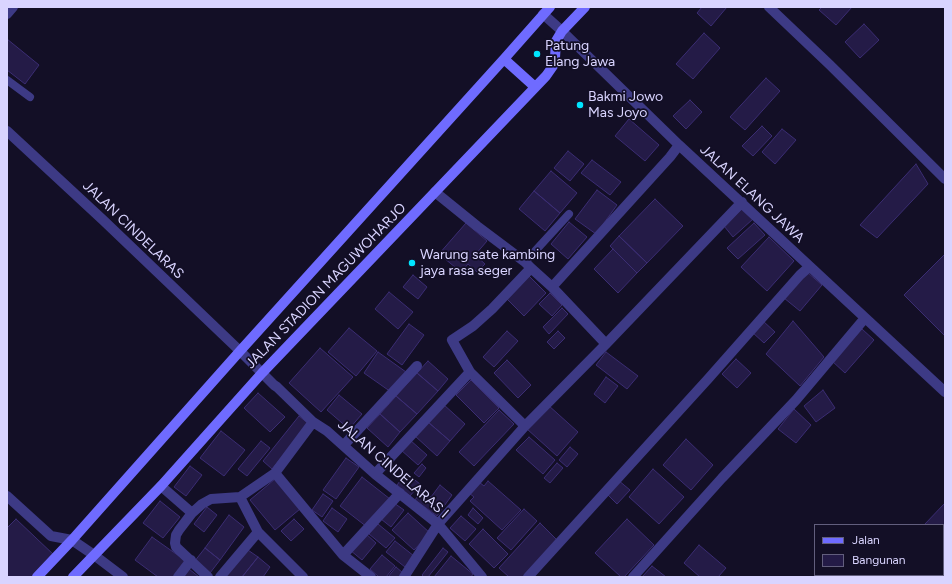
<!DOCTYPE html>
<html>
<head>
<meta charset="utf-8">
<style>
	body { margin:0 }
	#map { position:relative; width:952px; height:584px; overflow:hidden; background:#130f26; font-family:Figtree,sans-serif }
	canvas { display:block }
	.frame { position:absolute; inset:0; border:8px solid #d9d4ff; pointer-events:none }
	.legend { position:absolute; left:814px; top:524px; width:130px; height:52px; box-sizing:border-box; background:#130f26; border:1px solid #625e7d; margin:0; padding:5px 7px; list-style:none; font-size:12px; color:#d9d4ff }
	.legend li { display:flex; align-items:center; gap:8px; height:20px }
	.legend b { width:20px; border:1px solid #625e7d }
</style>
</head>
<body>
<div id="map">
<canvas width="952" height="584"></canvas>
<div class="frame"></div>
<ul class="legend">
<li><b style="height:5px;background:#6f6bff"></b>Jalan</li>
<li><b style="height:11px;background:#241b47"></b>Bangunan</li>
</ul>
</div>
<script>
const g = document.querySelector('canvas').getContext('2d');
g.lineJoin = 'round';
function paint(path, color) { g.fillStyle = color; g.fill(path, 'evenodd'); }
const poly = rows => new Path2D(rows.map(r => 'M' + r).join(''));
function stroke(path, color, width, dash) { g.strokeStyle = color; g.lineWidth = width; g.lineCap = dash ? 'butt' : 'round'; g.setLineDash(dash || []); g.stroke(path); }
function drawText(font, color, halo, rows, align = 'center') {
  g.font = font + ' Figtree,sans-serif'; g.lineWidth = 3.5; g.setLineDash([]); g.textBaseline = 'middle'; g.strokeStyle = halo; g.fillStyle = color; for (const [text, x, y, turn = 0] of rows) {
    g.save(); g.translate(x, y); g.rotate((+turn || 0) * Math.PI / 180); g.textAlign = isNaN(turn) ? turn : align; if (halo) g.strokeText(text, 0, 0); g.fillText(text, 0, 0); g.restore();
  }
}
const building = poly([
	[702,7,727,7,711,26,697,13,702,7],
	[822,7,852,7,836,25,819,10,822,7],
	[864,24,879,40,860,58,845,42,864,24],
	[704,33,720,48,693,79,676,64,704,33],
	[7,39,39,65,25,84,7,70,7,39],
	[766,78,780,91,745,130,730,117,766,78],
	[690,100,702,112,686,129,673,116,690,100],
	[629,119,659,145,645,161,615,136,629,119],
	[762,126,772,136,753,156,742,146,762,126],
	[782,129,796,140,775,164,762,152,782,129],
	[568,151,584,164,570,181,554,168,568,151],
	[592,160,621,182,610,195,581,173,592,160],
	[916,164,928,184,877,238,860,225,916,164],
	[551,171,577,193,560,213,534,191,551,171],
	[597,190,617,205,596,234,575,219,597,190],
	[534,191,560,213,545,231,519,209,534,191],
	[655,199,683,226,647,263,619,236,655,199],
	[743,208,753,219,733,237,724,226,743,208],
	[569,222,587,237,568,259,551,244,569,222],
	[466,223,487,241,475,255,485,264,477,272,468,264,461,272,439,254,466,223],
	[754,223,765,235,738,259,727,248,754,223],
	[619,236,647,263,637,273,610,246,619,236],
	[769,237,794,261,767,291,741,267,769,237],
	[613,249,637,273,618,293,594,269,613,249],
	[945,254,945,336,904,295,945,254],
	[807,272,822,285,800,311,784,298,807,272],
	[413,275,427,287,418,299,403,287,413,275],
	[528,275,546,293,524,316,506,298,528,275],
	[389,292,413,312,398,329,375,309,389,292],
	[550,293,562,305,552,316,539,304,550,293],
	[562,308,568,314,549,334,543,327,562,308],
	[763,321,775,332,764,343,752,332,763,321],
	[793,321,824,357,800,386,766,354,793,321],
	[409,324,424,335,402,365,387,354,409,324],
	[349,328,377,351,356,376,328,352,349,328],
	[862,329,874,340,845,373,832,361,862,329],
	[507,331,518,341,494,367,483,357,507,331],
	[558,331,565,338,554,349,547,342,558,331],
	[320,348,353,377,321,412,289,383,320,348],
	[378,352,406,372,391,392,364,373,378,352],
	[606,352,638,376,627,389,596,365,606,352],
	[736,359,751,373,737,388,722,374,736,359],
	[507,360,531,385,518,398,494,373,507,360],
	[428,361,448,379,438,391,417,373,428,361],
	[417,373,438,391,417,414,396,396,417,373],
	[606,377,618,386,605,403,594,394,606,377],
	[471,380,499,408,484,423,456,395,471,380],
	[823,390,835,408,816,422,804,406,823,390],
	[258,393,285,417,270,432,244,408,258,393],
	[339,395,362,414,349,429,327,410,339,395],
	[396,396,417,414,400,432,380,414,396,396],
	[443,404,465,424,450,441,428,422,443,404],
	[548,405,578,432,557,456,527,429,548,405],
	[794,409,811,425,796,443,778,429,794,409],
	[499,410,514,424,474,466,459,452,499,410],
	[380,414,400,432,388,447,367,428,380,414],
	[299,416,309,424,272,469,263,461,299,416],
	[428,422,450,441,437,456,415,436,428,422],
	[221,431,245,450,224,476,200,458,221,431],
	[529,437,555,460,543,474,516,450,529,437],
	[686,439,713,465,691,490,663,465,686,439],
	[410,440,427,455,418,465,401,450,410,440],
	[261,441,270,448,247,476,238,469,261,441],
	[570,447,578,454,567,467,559,460,570,447],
	[346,458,359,467,336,499,323,490,346,458],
	[557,463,563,468,550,483,544,478,557,463],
	[422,464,426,468,419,477,414,473,422,464],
	[190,466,202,475,186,496,174,487,190,466],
	[653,469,684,497,659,524,629,497,653,469],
	[406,473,420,484,410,496,397,485,406,473],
	[362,477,390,499,367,527,340,506,362,477],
	[275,479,300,509,275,530,250,500,275,479],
	[618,480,630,490,617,504,606,493,618,480],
	[488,481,521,510,502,530,470,501,474,497,469,493,479,482,484,486,488,481],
	[440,485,452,495,437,516,415,500,422,490,431,497,440,485],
	[323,494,333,501,322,517,312,510,323,494],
	[160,501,180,517,163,538,143,523,160,501],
	[394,503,404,510,391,527,381,519,394,503],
	[945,503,945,530,943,532,943,525,924,525,945,503],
	[207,507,217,515,204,532,194,524,207,507],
	[332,508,347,519,338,532,323,521,332,508],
	[473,508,483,518,478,524,468,515,473,508],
	[524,509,537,521,511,550,497,538,524,509],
	[408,513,430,533,414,550,392,530,408,513],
	[229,515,244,527,220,560,205,548,229,515],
	[461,516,476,529,465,541,450,528,461,516],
	[16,519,55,556,35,577,7,577,7,528,16,519],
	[294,519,304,529,291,541,281,531,294,519],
	[627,519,654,545,624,577,621,577,595,553,627,519],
	[540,523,557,540,523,577,509,577,499,568,540,523],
	[378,524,395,538,386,548,369,534,378,524],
	[483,529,508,554,494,568,469,544,483,529],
	[365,533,376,543,362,560,350,550,365,533],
	[152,537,186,561,174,577,158,577,135,560,152,537],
	[395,541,414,556,405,567,386,552,395,541],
	[699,545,726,568,718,577,700,577,684,563,699,545],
	[205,548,220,560,210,573,194,562,205,548],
	[245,548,258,557,242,577,223,577,245,548],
	[443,548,448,552,428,577,424,577,422,575,443,548],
	[382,555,395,566,386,577,379,577,370,569,382,555],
	[451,556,473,574,471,577,434,577,451,556],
	[258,557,270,567,263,577,242,577,258,557],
	[652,566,666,577,642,577,652,566],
	[396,567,403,573,400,577,388,577,396,567],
	[189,569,199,577,183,577,189,569]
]);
paint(building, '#241b47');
stroke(building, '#3b2d73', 1);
stroke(poly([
	[7,80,30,97],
	[525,262,569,214],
	[910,577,912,575]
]), '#3d3a85', 8);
stroke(poly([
	[769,7,830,65,945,179],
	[7,14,13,7],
	[543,14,562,31,679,145,945,392],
	[7,131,103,220,240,351,274,385,277,387,313,422,327,431,375,474,438,524,482,577],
	[435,192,477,226,525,262,531,268],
	[552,287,670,157,679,145],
	[470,372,525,426],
	[344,445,417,366],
	[275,473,343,555],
	[375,474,470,372,452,340,473,326,492,309,531,268,552,287,606,344],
	[161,486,192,513],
	[7,496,51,536,72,540,94,555,123,577],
	[240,497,258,532,303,577],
	[178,577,191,560],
	[208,577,176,547,175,543,176,535,179,530,192,513,202,504,211,499,240,497,275,473,313,422],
	[220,577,258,532],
	[371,577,343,555,400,493],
	[404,577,438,524,525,426,606,344,742,202],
	[528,577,708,379,800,275,809,267],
	[633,577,722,478,796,400,865,318]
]), '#3d3a85', 10);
stroke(poly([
	[504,59,535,87],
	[37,577,72,540,240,351,504,59,550,7],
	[73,577,161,486,262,373,546,76,553,66,555,58,556,41,562,31,585,7]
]), '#6f6bff', 10);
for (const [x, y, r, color] of [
	[537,54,4,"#00e5ff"],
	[580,105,4,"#00e5ff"],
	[412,263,4,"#00e5ff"]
]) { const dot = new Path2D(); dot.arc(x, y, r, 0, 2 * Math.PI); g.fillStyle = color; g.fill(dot); stroke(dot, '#130f26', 1.5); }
drawText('14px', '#d9d4ff', '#130f26', [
	["Patung",545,46],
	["Elang Jawa",545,62],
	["Bakmi Jowo",588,97],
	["Mas Joyo",588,113],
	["Warung sate kambing",420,255],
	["jaya rasa seger",420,271]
], 'left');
drawText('14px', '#d9d4ff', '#130f26', [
	["JALAN ELANG JAWA",752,194,43],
	["JALAN CINDELARAS",133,230,44],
	["JALAN STADION MAGUWOHARJO",326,286,-46],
	["JALAN CINDELARAS I",393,469,41]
]);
</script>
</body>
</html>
